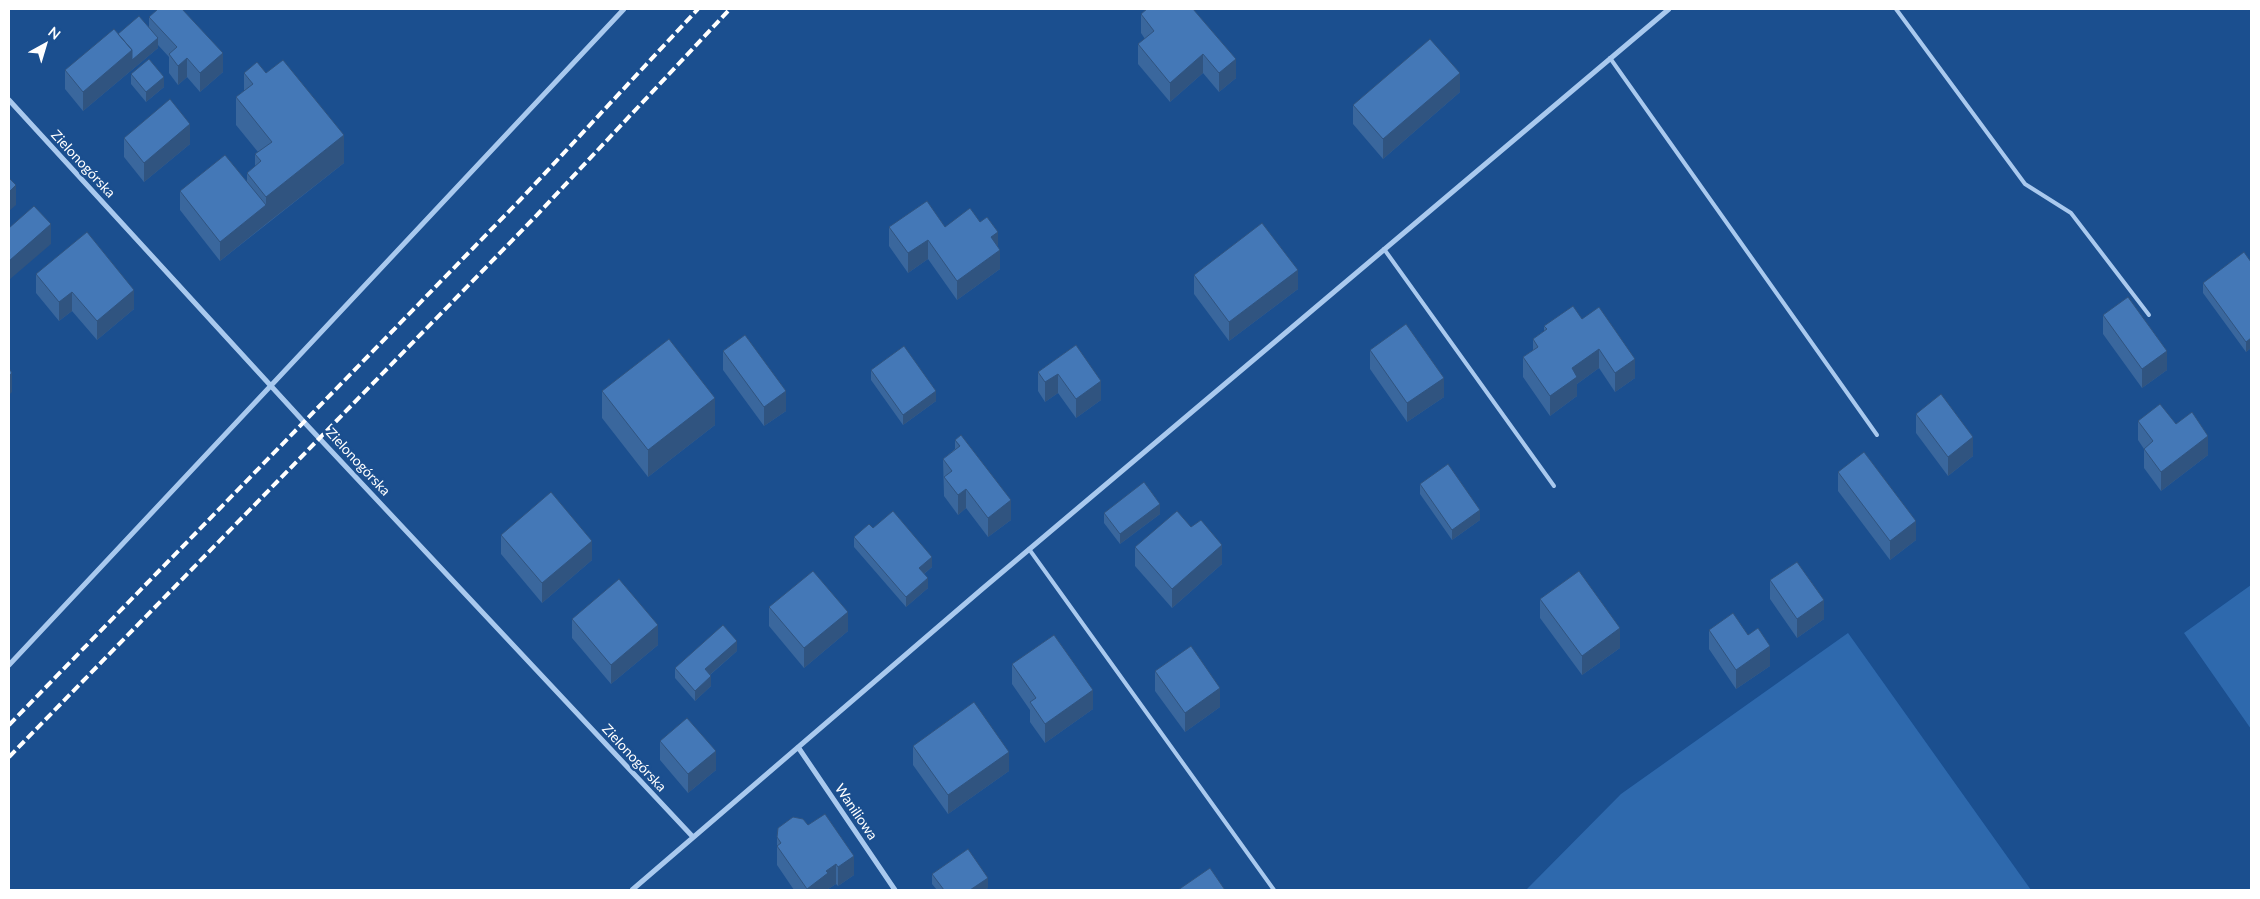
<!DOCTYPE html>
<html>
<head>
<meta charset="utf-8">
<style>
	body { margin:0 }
	#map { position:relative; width:2260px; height:899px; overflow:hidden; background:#1b4f8f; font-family:Lato,sans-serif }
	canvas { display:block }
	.frame { position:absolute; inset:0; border:10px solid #fff; pointer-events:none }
	.north { position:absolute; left:20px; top:20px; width:50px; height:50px; -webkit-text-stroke:4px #1b4f8f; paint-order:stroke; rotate:39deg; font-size:14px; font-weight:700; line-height:20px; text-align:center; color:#fff }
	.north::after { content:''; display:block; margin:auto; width:18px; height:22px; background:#fff; clip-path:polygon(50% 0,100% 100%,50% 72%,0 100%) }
</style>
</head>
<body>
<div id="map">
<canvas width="2260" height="899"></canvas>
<div class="frame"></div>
<div class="north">N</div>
</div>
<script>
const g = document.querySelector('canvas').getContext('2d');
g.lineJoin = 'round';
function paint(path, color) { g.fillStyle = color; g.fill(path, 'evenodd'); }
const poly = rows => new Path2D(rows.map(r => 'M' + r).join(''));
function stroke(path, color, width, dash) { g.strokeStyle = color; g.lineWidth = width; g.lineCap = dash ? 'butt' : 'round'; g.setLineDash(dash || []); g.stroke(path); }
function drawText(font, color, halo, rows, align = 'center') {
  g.font = font + ' Lato,sans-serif'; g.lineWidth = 5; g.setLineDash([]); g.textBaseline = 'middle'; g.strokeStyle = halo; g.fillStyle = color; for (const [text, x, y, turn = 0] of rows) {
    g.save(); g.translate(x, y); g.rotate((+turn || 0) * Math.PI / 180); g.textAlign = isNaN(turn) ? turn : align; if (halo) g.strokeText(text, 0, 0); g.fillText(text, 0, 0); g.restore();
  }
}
paint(poly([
	[2251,585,2251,729,2184,633],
	[1848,633,2031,890,1526,890,1621,794]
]), '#2e69ad');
stroke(poly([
	[1896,9,2025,184,2071,213,2149,315],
	[1610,58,1877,435],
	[1384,249,1554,486],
	[1029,549,1274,890]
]), '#a9c9ee', 4);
stroke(poly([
	[9,100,304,422,693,837],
	[9,665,624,9],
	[798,747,895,890],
	[632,890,981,590,1669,9]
]), '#a9c9ee', 5);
stroke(poly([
	[9,725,520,200,698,9],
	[9,757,535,217,730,9]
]), '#fff', 4, [9, 4]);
paint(poly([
	[1147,9,1236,78,1219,92,1203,73,1170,102,1138,64,1138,44,1145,39,1141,33,1141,14],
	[149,17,223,72,200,92,187,77,178,85,169,73,169,57,158,45,158,48,83,111,65,89,65,70,149,28],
	[244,73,266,73,344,163,220,261,180,210,180,191,247,181,247,173,255,166,255,154,258,152,236,125,236,97,244,91],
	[131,74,164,87,146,102,131,84],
	[1460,92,1383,159,1353,124,1353,105],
	[124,138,190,144,144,182,124,157],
	[889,227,945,227,998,247,1000,269,957,300,928,259,908,273,889,246],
	[2251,262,2251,348,2246,352,2203,293,2203,283],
	[36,274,134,309,97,340,72,311,59,321,36,293],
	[1194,275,1298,289,1229,341,1194,294],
	[2103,315,2167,370,2142,388,2103,334],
	[1582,319,1635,378,1615,392,1599,368,1577,384,1577,396,1550,416,1523,377,1523,357,1533,350,1533,339,1544,331,1544,326],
	[1076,345,1101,400,1076,418,1058,393,1045,402,1038,391,1038,372],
	[1370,350,1444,397,1407,422,1370,369],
	[723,351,786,411,764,426,723,370],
	[871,370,936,401,903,425,871,380],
	[602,391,715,425,648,477,602,418],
	[1916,414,1973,456,1948,476,1916,433],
	[2138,421,2176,424,2208,455,2161,491,2144,468,2144,449,2138,440],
	[955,440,1011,520,988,537,966,508,958,515,944,496,943,459,955,449],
	[1838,472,1916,540,1890,560,1838,491],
	[1420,484,1480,520,1452,540,1420,494],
	[1104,513,1160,514,1120,544,1104,523],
	[873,528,932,567,924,574,928,588,906,607,854,547,854,537],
	[501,535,592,560,542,603,501,554],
	[1135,547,1222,564,1172,608,1135,566],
	[1770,580,1824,619,1797,638,1770,599],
	[1540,599,1620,648,1582,675,1540,618],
	[769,607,848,631,804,668,769,626],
	[572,619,658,645,611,684,572,638],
	[1709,630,1748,635,1770,666,1736,689,1709,649],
	[737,651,710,675,711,686,695,701,675,678,675,668],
	[1012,664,1093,709,1045,743,1030,722,1030,710,1012,684],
	[1155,671,1220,707,1185,732,1155,691],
	[660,741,716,770,688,793,660,760],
	[913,746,1009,771,948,814,913,765],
	[808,825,854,875,838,886,836,884,828,889,828,890,794,890,777,865,777,837],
	[932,874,988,888,984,890,937,890,932,884]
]), '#3a679d');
paint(poly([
	[158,38,158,48,83,111,83,92,132,50],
	[223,53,223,72,200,92,200,73],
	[1203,54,1203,73,1170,102,1170,83],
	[187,58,187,77,178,85,178,66],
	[1236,59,1236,78,1219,92,1219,73],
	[1460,73,1460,92,1383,159,1383,139],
	[164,77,164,87,146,102,146,92],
	[190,124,190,144,144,182,144,163],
	[344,135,344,163,266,224,266,197],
	[16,185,16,205,9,211,9,192],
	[266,205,266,224,220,261,220,242],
	[51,224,51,244,9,280,9,261],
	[998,232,998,251,991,237],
	[928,240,928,259,908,273,908,253],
	[1000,250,1000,269,957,300,957,281],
	[1298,270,1298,289,1229,341,1229,322],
	[134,290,134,309,97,340,97,321],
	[72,292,72,311,59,321,59,302],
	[2251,338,2251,348,2246,352,2246,342],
	[1599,349,1599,368,1577,384,1577,396,1550,416,1550,396,1572,368],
	[2167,351,2167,370,2142,388,2142,369],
	[1635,359,1635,378,1615,392,1615,373],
	[12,373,12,392,9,395,9,376],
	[1058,374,1058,393,1045,402,1045,382],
	[1444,378,1444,397,1407,422,1407,403],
	[1101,381,1101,400,1076,418,1076,399],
	[786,391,786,411,764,426,764,407],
	[936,391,936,401,903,425,903,415],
	[715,398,715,425,648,477,648,450],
	[2208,436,2208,455,2161,491,2161,472],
	[1973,437,1973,456,1948,476,1948,457],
	[966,489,966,508,958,515,958,495],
	[1011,500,1011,520,988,537,988,518],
	[1160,504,1160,514,1120,544,1120,534],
	[1480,510,1480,520,1452,540,1452,530],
	[1916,521,1916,540,1890,560,1890,541],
	[592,541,592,560,542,603,542,583],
	[1222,545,1222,564,1172,608,1172,589],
	[932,557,932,567,919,578,919,568],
	[928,578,928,588,906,607,906,597],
	[1824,600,1824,619,1797,638,1797,619],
	[848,612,848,631,804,668,804,648],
	[658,625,658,645,611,684,611,665],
	[1620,628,1620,648,1582,675,1582,656],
	[737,641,737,651,705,679,705,669],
	[1770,646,1770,666,1736,689,1736,670],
	[711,676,711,686,695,701,695,691],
	[1220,688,1220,707,1185,732,1185,713],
	[1093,690,1093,709,1045,743,1045,724],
	[716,751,716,770,688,793,688,774],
	[1009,752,1009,771,948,814,948,795],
	[854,856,854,875,838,886,838,867],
	[836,864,836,884,828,889,828,890,807,890,807,889,826,871],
	[988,878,988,888,984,890,970,890]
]), '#305480');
const building = poly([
	[158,9,182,9,223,53,200,73,187,58,178,66,169,54,177,47,149,17,158,9],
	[1147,9,1193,9,1236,59,1219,73,1203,54,1170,83,1138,44,1154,31,1141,14,1147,9],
	[139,16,158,38,132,60,132,50,118,34,139,16],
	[114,29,132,50,83,92,65,70,114,29],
	[1430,39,1460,73,1383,139,1353,105,1430,39],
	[149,59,164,77,146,92,131,74,149,59],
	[283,60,344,135,266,197,247,173,261,161,255,154,272,142,236,97,253,84,244,73,257,62,266,73,283,60],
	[170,99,190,124,144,163,124,138,170,99],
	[225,155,266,205,220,242,180,191,225,155],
	[9,178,16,185,9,192,9,178],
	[927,201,945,227,970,208,980,222,987,217,998,232,991,237,1000,250,957,281,928,240,908,253,889,227,927,201],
	[34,206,51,224,9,261,9,228,34,206],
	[1262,223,1298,270,1229,322,1194,275,1262,223],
	[87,232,134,290,97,321,72,292,59,302,36,274,87,232],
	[2244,252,2251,262,2251,338,2246,342,2203,283,2244,252],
	[2128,297,2167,351,2142,369,2103,315,2128,297],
	[1573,306,1582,319,1599,307,1635,359,1615,373,1599,349,1572,368,1577,377,1550,396,1523,357,1538,347,1533,339,1547,329,1544,326,1573,306],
	[1406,324,1444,378,1407,403,1370,350,1406,324],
	[745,335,786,391,764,407,723,351,745,335],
	[669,339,715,398,648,450,602,391,669,339],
	[1076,345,1101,381,1076,399,1058,374,1045,382,1038,372,1076,345],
	[904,346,936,391,903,415,871,370,904,346],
	[9,368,12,373,9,376,9,368],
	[1941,394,1973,437,1948,457,1916,414,1941,394],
	[2160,404,2176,424,2192,412,2208,436,2161,472,2144,449,2153,441,2138,421,2160,404],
	[961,435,1011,500,988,518,966,489,958,495,944,477,952,471,943,459,960,446,955,440,961,435],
	[1864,452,1916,521,1890,541,1838,472,1864,452],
	[1448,464,1480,510,1452,530,1420,484,1448,464],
	[1144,482,1160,504,1120,534,1104,513,1144,482],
	[551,492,592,541,542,583,501,535,551,492],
	[893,511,932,557,919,568,928,578,906,597,854,537,869,524,873,528,893,511],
	[1177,511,1191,527,1201,520,1222,545,1172,589,1135,547,1177,511],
	[1797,562,1824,600,1797,619,1770,580,1797,562],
	[813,571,848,612,804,648,769,607,813,571],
	[1579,571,1620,628,1582,656,1540,599,1579,571],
	[619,579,658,625,611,665,572,619,619,579],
	[1733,613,1748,635,1758,628,1770,646,1736,670,1709,630,1733,613],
	[723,625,737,641,705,669,711,676,695,691,675,668,723,625],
	[1054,635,1093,690,1045,724,1030,702,1036,698,1012,664,1054,635],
	[1191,646,1220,688,1185,713,1155,671,1191,646],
	[974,702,1009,752,948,795,913,746,974,702],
	[687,718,716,751,688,774,660,741,687,718],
	[825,814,854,856,838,867,836,864,826,871,828,873,807,889,777,846,781,843,777,837,778,828,793,817,803,819,808,825,825,814],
	[968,849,988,878,970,890,944,890,932,874,968,849],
	[1210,868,1225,890,1178,890,1210,868]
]);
paint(building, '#4478b7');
stroke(building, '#305480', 1);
drawText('14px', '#fff', '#1b4f8f', [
	["Zielonogórska",83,164,47],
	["Zielonogórska",358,462,47],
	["Zielonogórska",634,758,47],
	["Waniliowa",856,812,56]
]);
</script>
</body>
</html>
